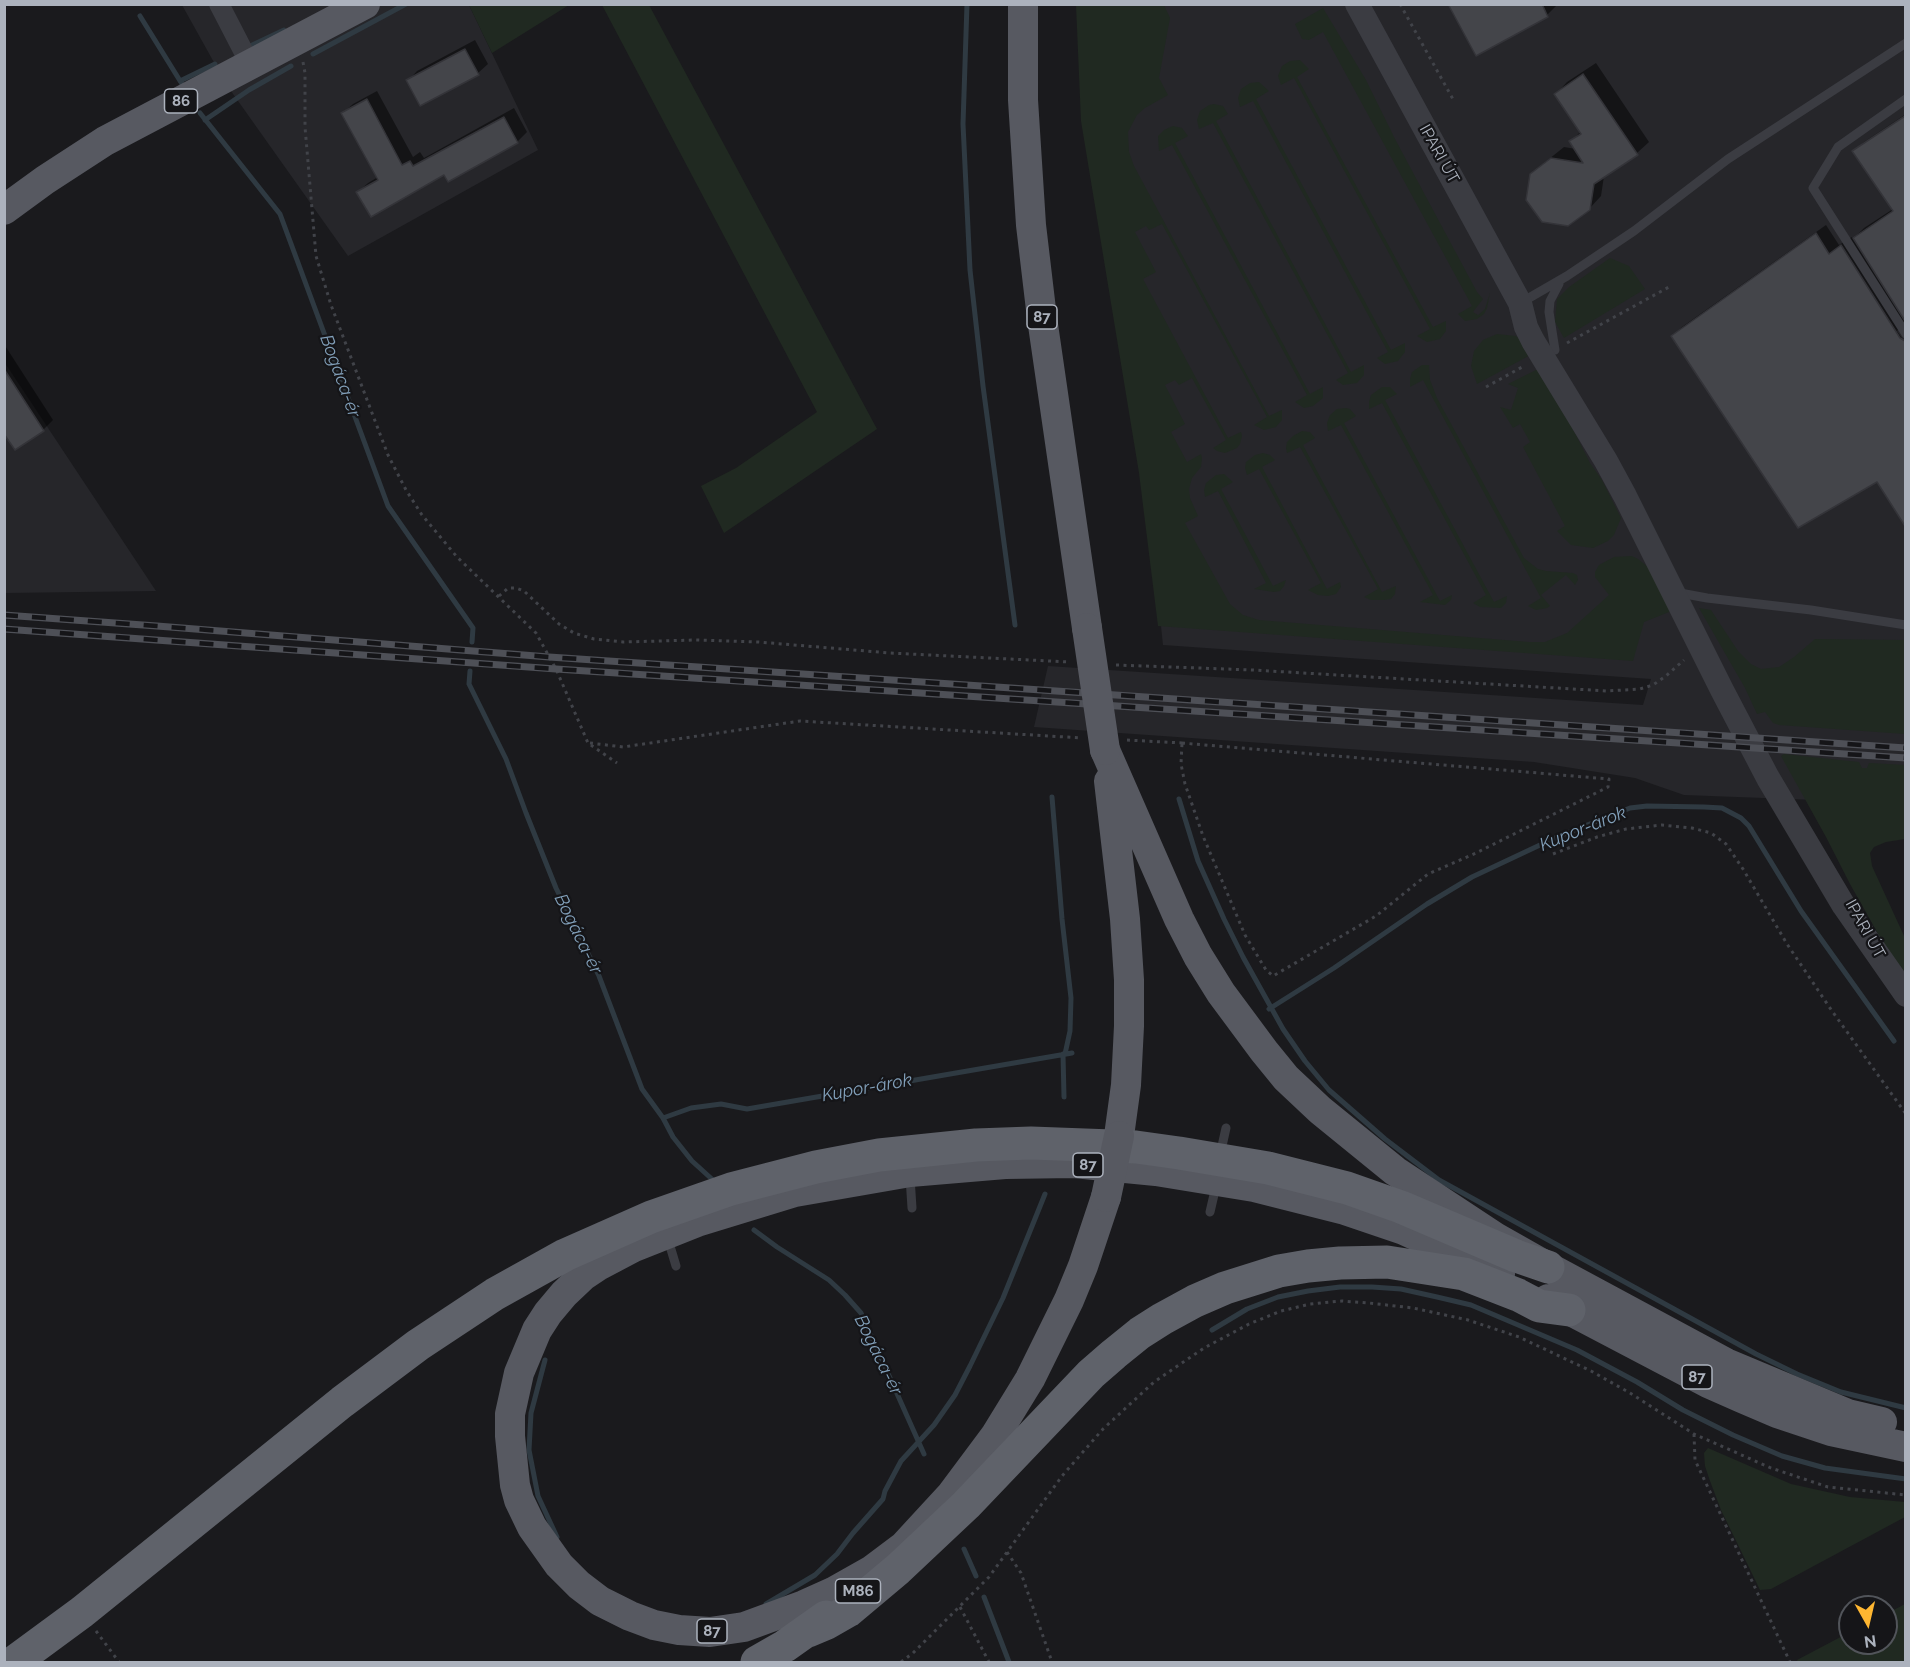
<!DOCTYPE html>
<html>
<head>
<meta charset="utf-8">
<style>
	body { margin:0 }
	#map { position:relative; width:1910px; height:1667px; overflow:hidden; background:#1a1a1d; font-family:Raleway,sans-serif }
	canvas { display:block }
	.frame { position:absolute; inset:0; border:6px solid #acb2bd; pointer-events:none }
	.north { position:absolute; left:1838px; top:1595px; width:60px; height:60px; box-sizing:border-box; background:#151518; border:2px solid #51545a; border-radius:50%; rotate:172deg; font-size:16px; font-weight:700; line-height:24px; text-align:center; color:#acb2bd }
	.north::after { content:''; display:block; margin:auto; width:21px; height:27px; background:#feb631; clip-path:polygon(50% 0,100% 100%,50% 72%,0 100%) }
</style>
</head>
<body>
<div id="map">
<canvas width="1910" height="1667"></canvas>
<div class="frame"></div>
<div class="north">N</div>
</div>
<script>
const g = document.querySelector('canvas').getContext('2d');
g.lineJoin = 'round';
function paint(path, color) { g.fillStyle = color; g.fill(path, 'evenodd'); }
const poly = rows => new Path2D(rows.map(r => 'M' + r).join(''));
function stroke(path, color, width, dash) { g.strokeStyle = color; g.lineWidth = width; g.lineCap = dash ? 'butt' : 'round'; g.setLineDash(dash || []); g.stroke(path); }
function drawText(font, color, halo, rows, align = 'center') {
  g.font = font + ' Raleway,sans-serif'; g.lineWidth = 4.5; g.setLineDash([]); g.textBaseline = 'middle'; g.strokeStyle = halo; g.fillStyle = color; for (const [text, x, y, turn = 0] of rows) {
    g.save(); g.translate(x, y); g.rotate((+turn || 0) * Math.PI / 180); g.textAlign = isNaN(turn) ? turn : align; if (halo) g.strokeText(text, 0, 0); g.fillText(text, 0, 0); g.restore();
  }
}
paint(poly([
	[182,5,469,5,538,150,348,256,226,84],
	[1096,5,1905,5,1905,807,1843,801,1684,795,1635,778,1534,762,1034,727,1048,666,1643,705,1651,679,1163,645],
	[5,363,156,591,5,593]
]), '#26262a');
paint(poly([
	[469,5,569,5,492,53],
	[602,5,649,5,877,429,724,533,701,486,736,468,817,412],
	[1076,5,1164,5,1170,18,1159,78,1168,95,1145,108,1137,115,1128,132,1129,152,1134,166,1269,416,1282,410,1282,420,1276,427,1264,430,1254,425,1267,417,1162,224,1149,230,1146,226,1135,232,1156,272,1143,279,1228,438,1241,432,1242,436,1240,444,1237,448,1225,453,1217,451,1213,448,1226,440,1192,378,1179,385,1175,380,1165,385,1185,424,1171,432,1187,462,1201,454,1202,458,1201,467,1192,478,1189,489,1190,498,1198,516,1185,523,1230,604,1243,615,1259,620,1529,642,1545,642,1567,633,1609,595,1595,577,1595,572,1599,565,1614,557,1632,556,1638,559,1653,571,1674,610,1644,622,1633,661,1158,626,1139,473,1081,121],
	[1323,8,1366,80,1395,139,1477,292,1483,299,1473,312,1478,315,1485,309,1490,293,1487,308,1484,314,1477,319,1465,321,1458,314,1472,306,1323,32,1309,40,1302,39,1295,24],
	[1300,60,1309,69,1297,77,1433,327,1446,321,1446,331,1440,339,1427,342,1417,336,1430,329,1294,78,1281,85,1278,76,1282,66,1290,61],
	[1259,82,1269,91,1256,99,1391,350,1405,343,1405,352,1398,361,1385,364,1377,358,1388,352,1253,101,1240,107,1238,98,1241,89,1250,83],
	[1214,104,1223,106,1228,114,1216,121,1351,372,1364,365,1364,375,1357,383,1343,385,1336,380,1348,373,1213,123,1199,129,1197,120,1200,111,1209,105],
	[1173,126,1182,128,1188,136,1175,143,1310,394,1323,387,1323,398,1313,406,1304,408,1295,402,1307,395,1172,145,1159,151,1158,136,1164,130],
	[1610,258,1629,266,1645,289,1564,338,1555,322,1557,299,1569,287],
	[1497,334,1516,336,1534,353,1477,384,1471,366,1474,351,1483,340],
	[1422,365,1429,365,1430,380,1437,398,1524,558,1538,569,1546,571,1573,573,1577,575,1578,580,1575,585,1566,575,1541,595,1550,606,1547,608,1536,610,1528,606,1541,598,1423,380,1410,387,1410,379,1412,372],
	[1538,369,1568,419,1590,463,1602,480,1621,518,1614,535,1608,541,1593,548,1571,545,1557,531,1565,526,1523,447,1530,442,1520,424,1513,428,1500,407,1511,410,1518,388,1508,384],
	[1382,387,1390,387,1397,394,1385,400,1494,602,1507,596,1506,603,1501,608,1480,607,1473,603,1486,595,1382,403,1369,409,1369,402,1371,395],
	[1346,408,1350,409,1356,416,1344,423,1440,601,1452,595,1451,600,1445,605,1420,602,1433,595,1341,425,1328,431,1327,423,1330,415,1337,409],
	[1302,431,1310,432,1315,438,1303,445,1382,592,1396,586,1395,594,1391,599,1384,600,1371,600,1364,597,1378,589,1300,447,1287,453,1286,448,1287,442,1293,436],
	[1263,453,1270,455,1275,460,1262,467,1327,589,1340,582,1341,587,1336,594,1328,596,1318,595,1308,590,1321,583,1259,469,1247,475,1245,468,1246,462,1255,455],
	[1224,474,1233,482,1221,489,1273,586,1286,580,1284,586,1280,591,1274,592,1254,589,1266,583,1218,491,1205,497,1204,490,1206,483,1216,475],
	[1699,608,1711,610,1738,651,1751,664,1761,669,1779,667,1794,657,1815,639,1905,640,1905,734,1779,725,1773,723,1765,712,1757,714,1745,688],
	[1784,754,1859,762,1862,768,1867,768,1869,763,1905,765,1905,839,1886,842,1874,847,1870,853,1872,866,1905,938,1905,977,1881,939,1850,884,1826,837,1781,756],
	[1708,1448,1791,1484,1850,1497,1905,1502,1905,1517,1771,1589,1760,1590,1721,1510,1710,1481,1705,1466,1704,1453],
	[1905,1604,1905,1662,1798,1662,1797,1660,1850,1632,1850,1643,1886,1643,1886,1614]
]), '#202921');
paint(poly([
	[1449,4,1558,4,1547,15,1477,54],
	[475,40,488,64,478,73,408,81,417,71],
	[1596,63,1649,142,1637,153,1604,176,1601,196,1589,209,1531,175,1544,163,1564,147,1576,149,1571,142,1581,131,1556,94,1567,82],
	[377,91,413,157,420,152,424,158,514,108,527,132,517,142,444,173,358,192,368,183,378,177,343,113,353,104],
	[1906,114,1906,323,1897,331,1906,344,1906,523,1877,480,1673,336,1682,327,1826,225,1839,245,1852,237,1853,239,1864,228,1893,209,1854,151,1864,142],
	[4,344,53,420,43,430,4,431]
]), '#0007');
stroke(poly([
	[967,4,963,124,970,270,983,386,1015,625],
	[140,16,182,84],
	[246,48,284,30],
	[313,54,406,4],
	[180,81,215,64],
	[200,113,280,214,388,506,473,628,472,642],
	[205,120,249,90,291,66],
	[470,671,469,684,506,759,526,813,556,888,599,976,642,1089,663,1118,673,1137,692,1161,714,1181],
	[1052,797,1062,919,1071,998,1070,1031,1065,1054],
	[1179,799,1198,861,1224,919,1243,957,1283,1029,1305,1061,1329,1090,1385,1139,1439,1180,1756,1354,1797,1374,1841,1392,1906,1408],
	[1269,1009,1334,968,1427,904,1472,877,1557,837,1630,808,1647,806,1704,807,1722,808,1741,818,1749,826,1801,911,1894,1041],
	[1063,1054,1064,1097],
	[663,1118,691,1108,721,1104,747,1109,1072,1053],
	[754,1230,777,1247,829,1280,845,1295,861,1313,924,1454],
	[1212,1330,1247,1309,1278,1297,1308,1291,1340,1287,1372,1287,1401,1289,1437,1297,1471,1305,1577,1350,1637,1382,1683,1410,1733,1435,1782,1456,1825,1468,1906,1479],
	[545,1360,531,1413,529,1450,538,1496,557,1537],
	[964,1549,976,1576],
	[984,1597,1009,1662],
	[766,1604,815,1575,837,1554,853,1533,883,1499,885,1491,901,1461,934,1425,955,1395,970,1366,1003,1298,1045,1194]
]), '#2f3a42', 5);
const building = poly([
	[1448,4,1542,4,1548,17,1476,56,1448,4],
	[465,49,479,75,420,106,406,80,465,49],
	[1583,74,1638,155,1594,184,1590,210,1568,226,1542,222,1526,200,1530,174,1551,158,1583,163,1569,141,1581,134,1554,94,1583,74],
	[367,99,402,165,410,161,413,166,504,117,518,143,448,182,444,175,371,217,356,192,378,180,341,113,367,99],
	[1905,116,1905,321,1853,238,1893,211,1852,151,1905,116],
	[1816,233,1829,254,1841,245,1900,338,1905,341,1905,526,1877,482,1798,528,1671,336,1816,233],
	[4,369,44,431,15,450,4,434,4,369]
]);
paint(building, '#44454a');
stroke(building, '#343439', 1.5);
stroke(poly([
	[1400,4,1454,101],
	[303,62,305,73,305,127,316,256,331,305,388,455,406,490,422,515,457,557,536,633,556,669,588,743,617,763],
	[1567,343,1669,287,1670,284],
	[1486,387,1524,366],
	[499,596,508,588,516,588,524,591,559,624,574,633,594,639,623,642,696,640,758,642,890,653,1070,662],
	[1116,665,1253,670,1607,691,1640,689,1653,685,1666,676,1684,660],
	[1127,740,1182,743],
	[590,743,623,747,800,721,1082,738],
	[1182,743,1609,779,1608,787,1476,853,1428,874,1376,916,1273,976,1266,970,1245,935,1203,836,1185,784,1181,764,1182,743],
	[1553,854,1597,837,1626,829,1662,825,1692,828,1711,833,1726,844,1743,869,1787,944,1832,1011,1906,1114],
	[1694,1434,1695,1460,1790,1662],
	[1007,1552,1021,1573,1052,1662],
	[960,1607,989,1662],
	[96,1631,119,1662],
	[901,1662,913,1653,989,1577,1062,1476,1103,1429,1154,1382,1204,1348,1249,1324,1281,1311,1310,1304,1342,1301,1369,1303,1413,1308,1468,1320,1519,1337,1591,1371,1630,1393,1694,1434,1771,1468,1828,1487,1906,1495]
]), '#414349', 3, [3, 4.5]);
stroke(poly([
	[1906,99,1838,147,1813,188,1906,334],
	[1522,302,1567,276,1634,231,1728,159,1906,43],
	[1555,350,1549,312,1550,301,1559,284],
	[1680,593,1707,598,1811,610,1906,625],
	[1220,1155,1226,1128],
	[910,1177,912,1208],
	[1210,1212,1216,1186],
	[667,1236,676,1266]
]), '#3b3c42', 9);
stroke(poly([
	[219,4,250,64]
]), '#3b3c42', 20);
stroke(poly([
	[1357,4,1520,303,1526,327,1533,341,1606,461,1625,496,1722,690,1768,778,1844,906,1906,995]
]), '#3b3c42', 24);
stroke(poly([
	[1023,4,1023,100,1031,225,1042,318,1087,628],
	[4,210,45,180,105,141,365,4],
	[1105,750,1179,919,1198,956,1221,993,1264,1051,1286,1078,1320,1110,1395,1171,1495,1237,1548,1267,1726,1363,1848,1414,1882,1422],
	[1109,781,1125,919,1129,980,1129,1026,1126,1085,1119,1136],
	[1106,1197,1083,1266,1069,1300,1030,1379,995,1436,951,1495,904,1546,872,1570,833,1592,804,1605,744,1627,710,1632,679,1630,654,1625,630,1616,600,1601,579,1585,559,1565,532,1527,519,1500,515,1485,510,1436,510,1414,519,1373,537,1330,548,1313,564,1294,583,1276,598,1266,634,1247,697,1222,795,1192,910,1172,1005,1164,1074,1163,1156,1171,1254,1187,1345,1210,1404,1230,1500,1274],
	[1548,1299,1708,1383,1742,1398,1777,1413,1831,1431,1906,1447]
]), '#575961', 30);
stroke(poly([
	[808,1631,827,1623,848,1611,898,1569,966,1505,1091,1374,1114,1354,1140,1333,1162,1319,1195,1301,1225,1288,1279,1271,1308,1266,1340,1263,1387,1262,1464,1274,1518,1295,1539,1306,1569,1310],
	[14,1662,82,1612,342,1402,418,1345,495,1294,565,1255,651,1217,731,1189,816,1167,879,1155,976,1145,1031,1143,1112,1146,1136,1147,1179,1153,1268,1168,1347,1188,1401,1207,1516,1256,1548,1267],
	[757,1662,785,1646,826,1617]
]), '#5f626a', 33);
const rail = poly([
	[4,615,157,626,549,657,1906,748],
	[4,629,556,669,1906,758]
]);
stroke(rail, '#4e5057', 7);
stroke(rail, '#151518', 4.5, [14]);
stroke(poly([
	[1087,628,1105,750],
	[1106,1197,1119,1136]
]), '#575961', 30);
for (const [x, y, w] of [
	[181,101,33],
	[1042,317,30],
	[1088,1165,30],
	[1697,1377,30],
	[858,1591,45],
	[712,1631,30]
]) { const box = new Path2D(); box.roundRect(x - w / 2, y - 12, w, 24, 4.5); g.fillStyle = '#151518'; g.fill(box); stroke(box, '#acb2bd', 1.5); }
drawText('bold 15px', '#acb2bd', null, [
	["86",181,101],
	["87",1042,317],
	["87",1088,1165],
	["87",1697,1377],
	["M86",858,1591],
	["87",712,1631]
]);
drawText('16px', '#acb2bd', '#151518', [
	["IPARI ÚT",1439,154,61],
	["IPARI ÚT",1865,929,61]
]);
drawText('italic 18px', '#82a0ba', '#151518', [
	["Bogáca-ér",340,376,70],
	["Kupor-árok",1583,829,-22],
	["Bogáca-ér",578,934,64],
	["Kupor-árok",867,1088,-10],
	["Bogáca-ér",878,1355,64]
]);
</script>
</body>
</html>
